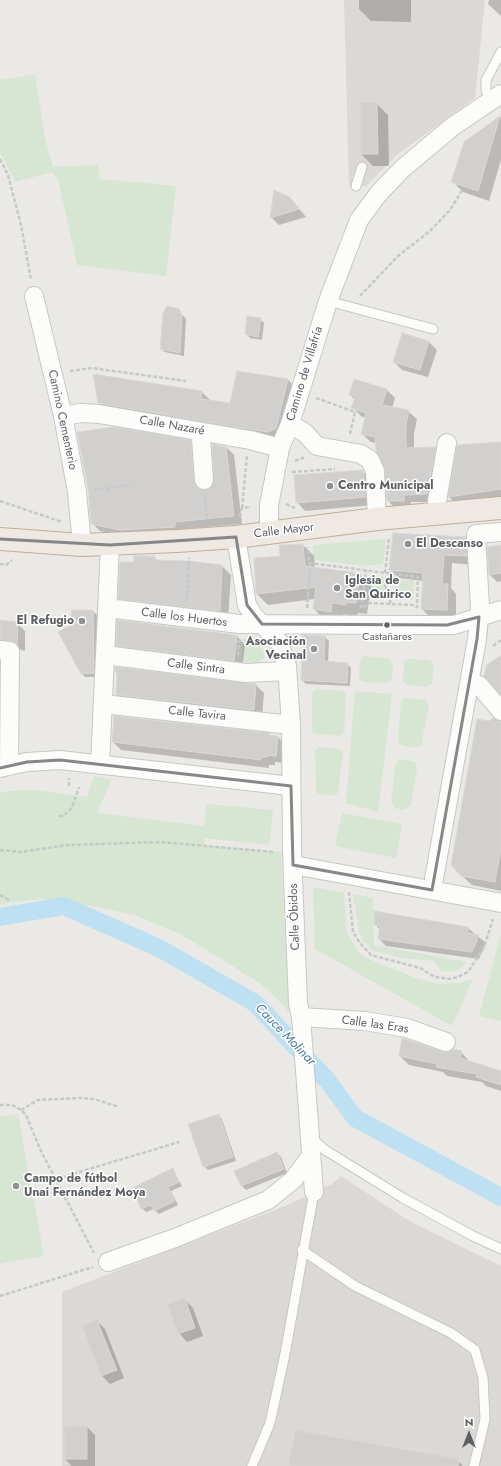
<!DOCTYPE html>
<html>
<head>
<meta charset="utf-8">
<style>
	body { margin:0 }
	#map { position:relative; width:501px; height:1466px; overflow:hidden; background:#ebe9e6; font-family:Jost,sans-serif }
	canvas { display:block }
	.north { position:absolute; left:449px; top:1414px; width:40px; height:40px; -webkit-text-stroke:3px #fff; paint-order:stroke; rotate:0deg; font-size:11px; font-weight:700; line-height:16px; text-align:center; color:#5c6063 }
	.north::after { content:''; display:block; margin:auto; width:14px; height:18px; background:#5c6063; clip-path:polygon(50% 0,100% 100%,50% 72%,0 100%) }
</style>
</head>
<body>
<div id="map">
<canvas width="501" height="1466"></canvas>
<div class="north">N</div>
</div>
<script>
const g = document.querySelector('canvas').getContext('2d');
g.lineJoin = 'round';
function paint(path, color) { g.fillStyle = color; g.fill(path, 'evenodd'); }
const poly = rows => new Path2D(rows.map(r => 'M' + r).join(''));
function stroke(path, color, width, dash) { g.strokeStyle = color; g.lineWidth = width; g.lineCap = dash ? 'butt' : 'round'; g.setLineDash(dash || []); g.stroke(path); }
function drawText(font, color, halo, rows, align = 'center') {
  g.font = font + ' Jost,sans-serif'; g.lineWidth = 3; g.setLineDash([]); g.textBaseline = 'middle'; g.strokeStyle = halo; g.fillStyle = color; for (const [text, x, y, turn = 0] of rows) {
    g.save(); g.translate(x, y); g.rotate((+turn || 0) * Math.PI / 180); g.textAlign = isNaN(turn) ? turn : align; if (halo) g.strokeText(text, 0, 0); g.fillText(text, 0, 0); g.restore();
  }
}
paint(poly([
	[344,0,485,0,475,98,398,154,366,186,349,185],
	[341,1176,411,1222,501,1266,501,1466,62,1466,62,1292,285,1206,332,1184]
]), '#dbd8d6');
paint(poly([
	[35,74,45,138,53,167,98,165,100,179,176,186,166,276,77,265,58,179,52,172,15,182,0,153,0,80],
	[383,539,386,539,383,564,363,566,316,560,313,557,313,545],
	[371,575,385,577,383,598,368,596],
	[400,579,414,580,413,600,398,599],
	[247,638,252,638,265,654,264,658,256,663,245,662,242,660,242,640],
	[364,656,388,658,393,664,392,679,387,683,362,682,359,677,360,661],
	[408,659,430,660,434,665,432,683,427,687,406,685,403,680,404,662],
	[316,689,343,691,346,695,344,733,340,736,315,734,312,731,312,693],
	[355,691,392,694,378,812,346,803],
	[405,698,426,700,429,705,421,746,415,748,401,745,398,741,401,701],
	[319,747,340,749,343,753,338,793,333,796,318,794,316,791,315,750],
	[401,759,415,762,417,768,411,805,404,810,394,808,391,801,396,763],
	[94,776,112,779,97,813,204,826,207,804,273,810,269,845,203,838,206,845,281,852,289,1012,273,995,259,983,223,960,180,934,135,915,67,901,42,899,0,904,0,793,8,791,34,790,87,797],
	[342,813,402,824,396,858,335,846],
	[313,887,344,893,347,933,359,952,369,959,416,978,440,984,460,983,473,979,452,1026,315,949],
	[353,894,373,898,374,945,467,962,458,970,450,972,441,971,434,961,402,958,373,951,364,942,359,931],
	[501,934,501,1021,479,1016],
	[18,1114,44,1256,0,1264,0,1117]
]), '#d6e6d2');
paint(poly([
	[359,0,411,0,411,22,371,21,359,9],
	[489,0,501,0,501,16,488,4],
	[376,103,388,115,389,166,373,166,361,154],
	[501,117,501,160,489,201,463,192,452,181,465,143],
	[290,198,306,217,279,225,271,217],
	[178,310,186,319,184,356,165,352,161,349],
	[260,319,264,323,262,340,250,338,246,334],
	[403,335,429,342,437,350,428,377,402,370,394,362],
	[288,380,296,388,278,440,107,411,99,403,202,392,210,400,231,404],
	[387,390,395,398,392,408,408,411,417,419,414,434,414,449,435,448,443,456,435,502,411,502,411,508,396,509,388,501,386,470,377,443,371,442,362,434,366,418,361,416,353,408,355,400,350,395],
	[190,441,198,449,201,490,204,492,211,489,226,447,234,455,242,524,182,529,183,534,127,537,100,531,92,523],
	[501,443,501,497,457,504,449,497],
	[362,471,371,479,373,505,305,511,297,502],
	[465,538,474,547,475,565,452,563,451,588,456,594,456,619,431,618,422,609,424,581,399,578,390,569],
	[303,545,314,556,315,568,360,574,371,586,367,614,358,613,357,616,343,614,342,622,325,620,314,609,315,599,268,605,257,594,281,557],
	[501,546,501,581,497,582,490,575],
	[154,557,158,561,222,566,231,575,228,619,128,607,119,598,135,563],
	[93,611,97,615,97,677,85,677,81,673],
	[0,621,17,623,25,631,25,651,10,647,0,651],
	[237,636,245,645,242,669,125,654,117,645],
	[304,636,325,637,329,641,328,663,347,664,351,668,350,686,306,684,302,680],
	[116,672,256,685,264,693,262,718,125,703,117,695,118,674],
	[501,722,501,891,472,885,462,876],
	[269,734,271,736,278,737,286,745,284,763,275,762,275,765,269,765,269,768,121,750,113,742],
	[375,912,468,928,486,943,479,959,386,946,379,939,380,930,375,924],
	[461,1052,470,1062,501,1072,501,1091,486,1086,482,1082,447,1076,443,1072,409,1065,400,1056],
	[219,1115,222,1119,236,1161,208,1170,204,1166],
	[277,1153,281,1157,287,1173,246,1190,242,1186,236,1172],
	[172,1169,182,1186,171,1191,178,1205,159,1214,154,1209,146,1212,142,1208],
	[184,1299,193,1308,203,1336,187,1342,179,1333],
	[97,1321,105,1329,124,1378,110,1384,102,1376,84,1326],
	[87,1427,95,1435,95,1466,72,1466,65,1459],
	[456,1459,463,1466,289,1466]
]), '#0003');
stroke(poly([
	[0,917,64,906,159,948,255,1003,327,1080,355,1118,501,1197]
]), '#bde1f3', 18);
const building = poly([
	[360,102,377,102,378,154,360,154,360,102],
	[500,116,478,191,451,182,464,142,500,116],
	[274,190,290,197,299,209,270,218,274,190],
	[167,306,179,309,182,315,180,353,160,349,163,313,167,306],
	[247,316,261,318,258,337,245,334,247,316],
	[402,333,429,341,420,370,393,362,402,333],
	[237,371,288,379,276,428,269,432,254,430,98,403,93,374,202,391,201,399,230,403,237,371],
	[354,379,387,389,382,405,409,410,406,425,406,448,436,447,427,494,404,495,404,501,387,501,385,470,376,451,375,437,361,434,366,413,351,408,355,397,349,395,354,379],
	[114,427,191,440,194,481,196,486,204,490,210,488,214,480,212,444,226,447,234,516,175,522,175,527,120,530,91,524,88,488,77,432,114,427],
	[501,442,501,489,448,497,457,445,501,442],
	[363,470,366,497,296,503,294,475,363,470],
	[393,533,466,537,467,556,444,555,442,584,448,584,447,610,421,609,423,573,389,570,393,533],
	[303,544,305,566,360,573,356,603,347,602,346,605,332,603,331,612,313,609,316,587,256,594,254,558,280,556,279,545,303,544],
	[501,545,501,573,489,575,487,547,501,545],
	[134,556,155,556,155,560,190,561,222,565,220,611,118,599,120,562,134,562,134,556],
	[72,610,93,610,94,673,81,674,58,632,70,625,72,610],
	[0,620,18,622,17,644,11,641,0,640,0,620],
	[117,620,237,635,234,661,116,646,117,620],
	[303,635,325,636,324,661,348,663,347,683,301,680,303,635],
	[501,655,501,695,484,676,487,665,501,655],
	[115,667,256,684,254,710,116,695,117,672,115,672,115,667],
	[114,716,269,733,269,735,278,736,276,756,267,755,267,757,261,757,261,760,112,742,114,716],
	[493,718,501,721,501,848,495,882,461,876,451,865,477,719,489,721,493,718],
	[374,911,468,927,468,933,479,935,472,952,378,939,380,926,374,925,374,911],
	[402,1038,443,1052,448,1052,453,1049,462,1051,460,1058,501,1071,501,1085,476,1077,477,1074,436,1067,437,1064,399,1056,402,1038],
	[219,1114,233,1157,203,1167,188,1124,219,1114],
	[277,1152,284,1169,241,1186,234,1171,277,1152],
	[173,1168,179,1182,168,1187,175,1201,154,1211,151,1205,141,1209,132,1188,173,1168],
	[185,1298,195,1328,178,1334,167,1304,185,1298],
	[97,1320,117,1370,101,1376,82,1326,97,1320],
	[64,1426,87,1426,87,1459,64,1459,64,1426],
	[295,1430,459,1459,458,1466,288,1466,295,1430]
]);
paint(building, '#d2d0cf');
stroke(building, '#dad8d6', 1);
const lane = poly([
	[486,91,486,80,501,52],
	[356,186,362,167],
	[328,301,433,329],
	[311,1138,325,1150,403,1198,473,1236,501,1249],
	[302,1250,355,1286,451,1333,475,1350,483,1378,485,1419,474,1466],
	[252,1466,270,1423,285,1354,314,1192]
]);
const street = poly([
	[34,296,63,416,77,492,82,545],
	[63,416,81,413,99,414,250,440,280,448],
	[290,424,305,433,317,446,361,454,370,460,375,471,377,519],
	[201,438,204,480],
	[438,514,437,501,447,443],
	[269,532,269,505,280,448,290,424,328,301,359,220,379,193,402,169,452,127,501,94],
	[236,537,247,605,253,615,279,642,287,666,291,725,292,853,298,1003,301,1017,314,1192],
	[107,608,240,624,389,625,454,625,501,610],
	[0,650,10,651,9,765],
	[105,655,246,673,287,671],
	[479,685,501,711],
	[103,704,291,725],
	[100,765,110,545],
	[0,768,27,762,60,760,291,786],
	[293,865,501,903],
	[432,890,477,639,480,606,476,537,476,534,501,532],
	[301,1017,365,1021,407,1028,446,1042],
	[108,1262,175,1238,268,1200,293,1180,311,1156]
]);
const highway = poly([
	[0,539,82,545,177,541,236,537,377,519,501,508]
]);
stroke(lane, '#c7c7c6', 11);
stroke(street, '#c7c7c6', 20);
stroke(highway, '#c0af96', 24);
stroke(poly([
	[0,159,8,175,21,225,31,280],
	[360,296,398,256,430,231,450,210,463,189],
	[70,371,92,368,186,381],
	[316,398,355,412,350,434],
	[295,461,305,457],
	[292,472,335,469],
	[94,490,132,485],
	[205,496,207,519],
	[0,501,62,522],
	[286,504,295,508],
	[242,508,247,456],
	[240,517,242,508,251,507],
	[309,563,418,577,417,606],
	[0,564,6,565,12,560],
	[385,573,389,538],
	'385.5 586a5.5 5.5 0 1 1 11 0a5.5 5.5 0 1 1-11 0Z',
	[187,601,189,558],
	[390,604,391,592],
	[363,607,370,603,414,605,418,608],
	[307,608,310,573,308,547],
	[361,608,366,570],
	[493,646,501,640],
	[238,655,239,640],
	[69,786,69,778],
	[59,816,63,816,72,808,79,787],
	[0,850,20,852,68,845,160,842,274,852],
	[349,892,353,932,360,943,371,955,420,968,435,977,450,979,460,976,468,972,484,947,493,919],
	[0,895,9,900],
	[0,1105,12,1105,21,1110,26,1115,41,1151,94,1253],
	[21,1110,38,1100,79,1098,94,1099,119,1107],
	[56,1179,179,1142],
	[0,1296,93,1267]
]), '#c5cac8', 2.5, [4, 2]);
stroke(lane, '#fcfcfb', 9);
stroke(street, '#fcfcfb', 18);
stroke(highway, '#eee9e2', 22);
stroke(poly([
	[0,539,110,545,236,537,247,605,262,624,447,625,479,617,477,639,432,890,293,865,291,786,60,760,27,762,0,768]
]), '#878787', 3);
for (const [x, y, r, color] of [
	[330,486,4,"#8e9091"],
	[408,544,4,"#8e9091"],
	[337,588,4,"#8e9091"],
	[82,621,4,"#8e9091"],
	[387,625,3.5,"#5c6063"],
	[314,649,4,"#8e9091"],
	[16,1186,4,"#8e9091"]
]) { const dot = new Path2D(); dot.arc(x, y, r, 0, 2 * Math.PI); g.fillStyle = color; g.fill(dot); stroke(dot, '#fff', 1.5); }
drawText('11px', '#5c6063', '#fff', [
	["Castañares",387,637]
]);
drawText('12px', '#5c6063', '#fff', [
	["Camino de Villafría",305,374,-73],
	["Camino Cementerio",62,420,78],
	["Calle Nazaré",172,426,10],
	["Calle Mayor",284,531,-7],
	["Calle los Huertos",184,618,7],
	["Calle Sintra",196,667,7],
	["Calle Tavira",197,714,6],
	["Calle Óbidos",295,917,-92],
	["Calle las Eras",375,1025,8]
]);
drawText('bold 12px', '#5c6063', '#fff', [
	["Centro Municipal",338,486],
	["El Descanso",416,544],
	["Iglesia de",345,581],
	["San Quirico",345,595],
	["El Refugio",74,621,"right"],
	["Asociación",306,642,"right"],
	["Vecinal",306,656,"right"],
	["Campo de fútbol",24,1179],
	["Unai Fernández Moya",24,1193]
], 'left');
drawText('italic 13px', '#457aa0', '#fff', [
	["Cauce Molinar",285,1035,46]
]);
</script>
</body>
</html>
